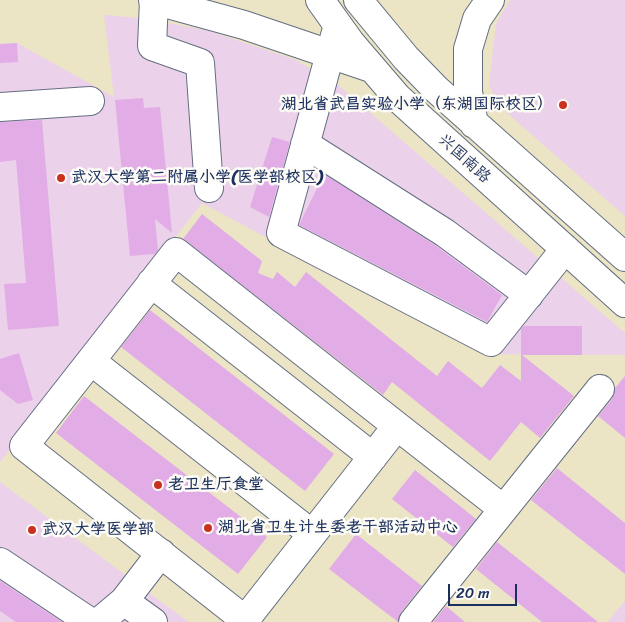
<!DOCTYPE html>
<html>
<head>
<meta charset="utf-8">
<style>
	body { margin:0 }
	#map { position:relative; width:625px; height:622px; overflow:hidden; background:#ebe4c5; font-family:Sriracha,sans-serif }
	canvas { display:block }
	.scale { position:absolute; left:448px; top:584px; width:69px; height:22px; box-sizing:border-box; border:2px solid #1b2f5e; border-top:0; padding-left:6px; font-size:15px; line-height:18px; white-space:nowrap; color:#1b2f5e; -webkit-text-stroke:4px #fdfcf7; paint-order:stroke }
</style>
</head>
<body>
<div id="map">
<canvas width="625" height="622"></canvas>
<div class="scale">20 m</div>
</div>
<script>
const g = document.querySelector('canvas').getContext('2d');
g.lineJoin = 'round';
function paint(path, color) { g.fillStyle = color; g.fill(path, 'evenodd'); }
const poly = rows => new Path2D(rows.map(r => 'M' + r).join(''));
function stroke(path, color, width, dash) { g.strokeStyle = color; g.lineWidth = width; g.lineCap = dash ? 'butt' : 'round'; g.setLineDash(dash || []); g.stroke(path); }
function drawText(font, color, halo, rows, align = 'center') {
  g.font = font + ' Sriracha,"LXGW WenKai TC",sans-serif'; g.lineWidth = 5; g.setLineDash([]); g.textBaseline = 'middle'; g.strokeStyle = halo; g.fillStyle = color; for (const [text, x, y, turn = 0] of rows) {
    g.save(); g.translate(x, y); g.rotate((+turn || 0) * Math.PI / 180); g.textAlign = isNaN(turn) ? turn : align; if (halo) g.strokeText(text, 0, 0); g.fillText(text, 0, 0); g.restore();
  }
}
paint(poly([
	[510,0,625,0,625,216,507,113,494,96,489,84,496,24],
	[104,15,149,19,209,31,296,60,338,85,625,333,625,355,484,354,202,203,0,462,0,44,17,43,114,97],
	[0,482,128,577,104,604,82,622,0,622],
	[145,590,189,622,115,622],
	[625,601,625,622,607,622]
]), '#ecd1ea');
paint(poly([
	[17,43,18,62,0,63,0,44],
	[143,98,144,108,160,107,172,233,155,219,158,250,155,254,130,256,115,100],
	[42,120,59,326,8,330,4,284,26,283,16,160,0,162,0,122],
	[272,137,290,142,269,217,250,207],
	[324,174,436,246,502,295,487,322,299,225],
	[202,214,262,261,258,273,273,279,277,272,295,287,306,272,437,376,448,361,482,388,500,365,521,381,521,329,524,326,582,326,582,355,522,355,574,396,540,438,521,422,490,461,392,382,383,395,183,239],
	[150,310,334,454,305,491,121,347],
	[19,353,33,400,18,404,0,390,0,359],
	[625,376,625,438,598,416,612,399,615,388],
	[84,396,267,537,238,574,56,433],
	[557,468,625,523,625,574,531,500],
	[415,470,476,519,453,547,392,499],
	[356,534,422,586,401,612,398,622,329,569],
	[497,542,598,622,542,622,476,569],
	[0,581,62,622,16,622,0,611],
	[446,606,465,622,433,622]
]), '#e2ade7');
const minor = poly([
	[154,0,152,46,200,63,209,188],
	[336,32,281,233,491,342,565,249],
	[0,107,90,101],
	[305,144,445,233,529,295],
	[176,252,397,426,245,620,24,446,176,252],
	[151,283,373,457],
	[91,361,312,534],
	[397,426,503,509],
	[0,562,90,622],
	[124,601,153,622],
	[99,622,124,601,161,553],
	[413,622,600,389]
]);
const major = poly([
	[153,0,244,25,371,68],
	[320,0,350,42,398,98,625,303],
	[358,0,406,58,436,89,625,257],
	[474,124,468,92,468,49,477,19,490,0]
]);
stroke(minor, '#646e82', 30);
stroke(major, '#646e82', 30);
stroke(minor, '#fff', 28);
stroke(major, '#fff', 28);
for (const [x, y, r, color] of [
	[563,105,5,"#c8321e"],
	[61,178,5,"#c8321e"],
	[158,485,5,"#c8321e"],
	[208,528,5,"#c8321e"],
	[32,530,5,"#c8321e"]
]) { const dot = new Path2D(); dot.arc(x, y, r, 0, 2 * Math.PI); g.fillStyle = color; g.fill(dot); stroke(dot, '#fdfcf7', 2); }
drawText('bold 16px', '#1b2f5e', '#fdfcf7', [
	["湖北省武昌实验小学（东湖国际校区）",553,105,"right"],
	["武汉大学第二附属小学(医学部校区)",71,178],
	["老卫生厅食堂",168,485],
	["湖北省卫生计生委老干部活动中心",218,528],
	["武汉大学医学部",42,530]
], 'left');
drawText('16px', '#1b2f5e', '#fdfcf7', [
	["兴国南路",464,159,42]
]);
</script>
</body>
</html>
